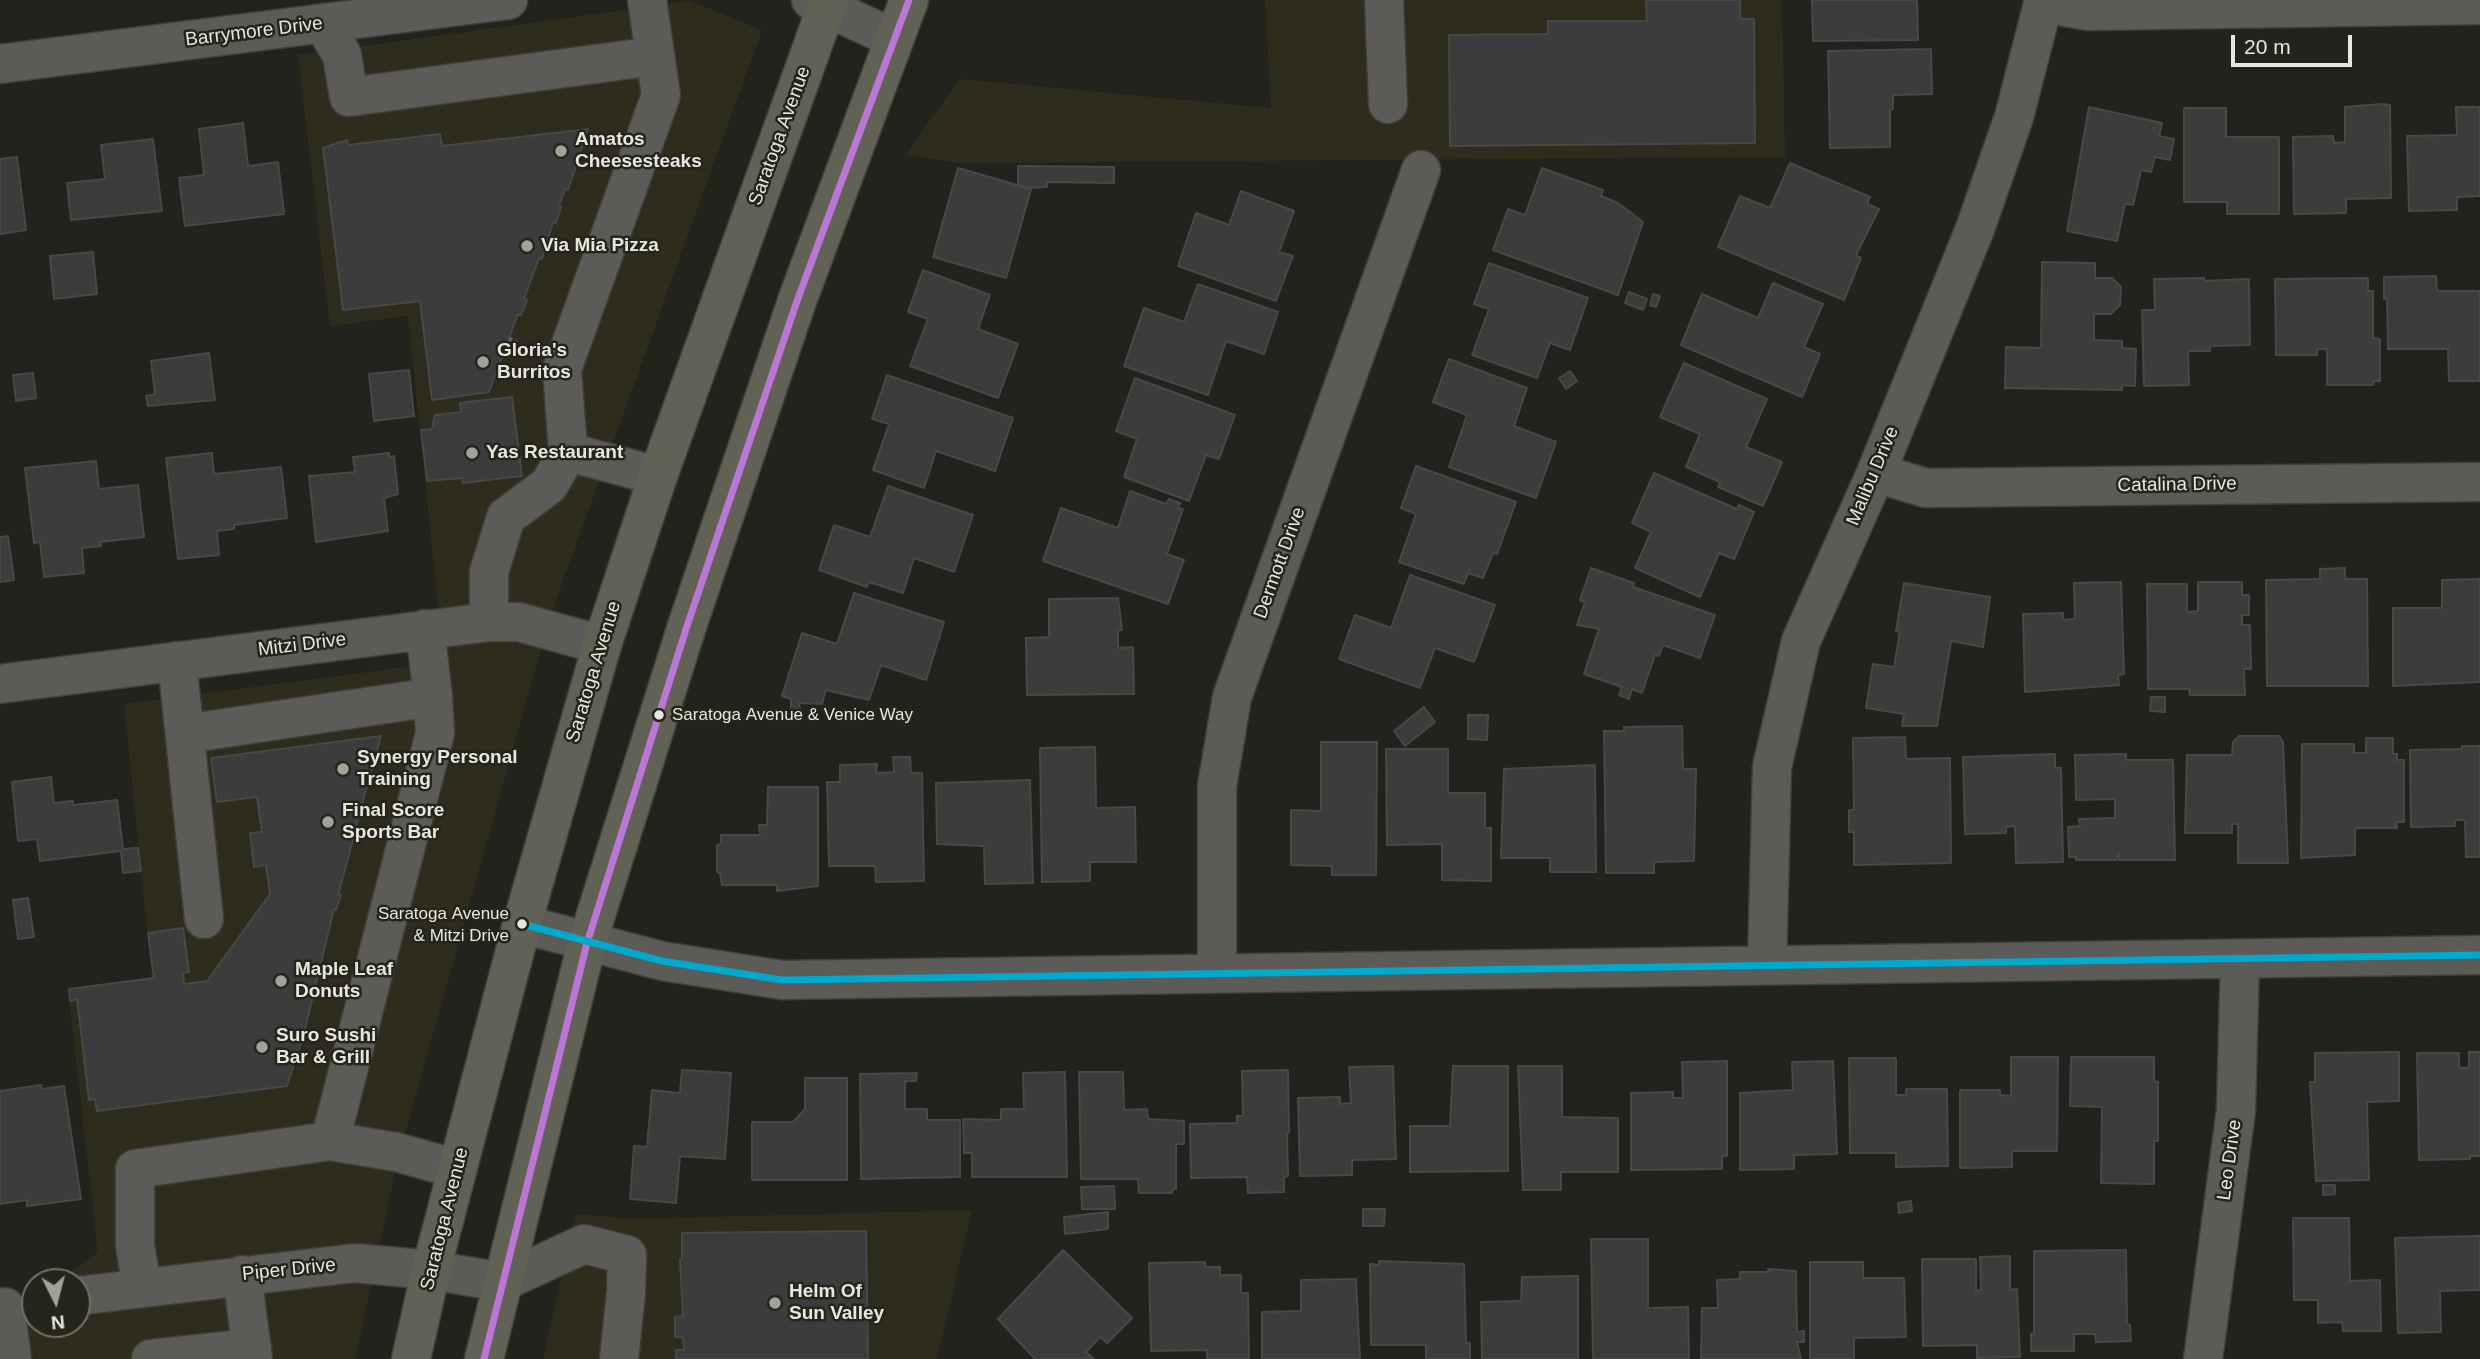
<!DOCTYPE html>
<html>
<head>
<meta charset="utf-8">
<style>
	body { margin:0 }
	#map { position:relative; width:2480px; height:1359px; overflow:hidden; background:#23231e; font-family:Arial,sans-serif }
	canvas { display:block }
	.north { position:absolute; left:21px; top:1268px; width:70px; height:70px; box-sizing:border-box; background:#26251b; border:2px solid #737269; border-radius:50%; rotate:174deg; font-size:19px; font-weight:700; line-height:28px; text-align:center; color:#e7e6df }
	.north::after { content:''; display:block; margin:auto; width:24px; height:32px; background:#a2a29b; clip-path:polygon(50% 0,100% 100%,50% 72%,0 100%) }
	.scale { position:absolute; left:2231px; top:35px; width:121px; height:32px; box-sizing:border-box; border:4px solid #e7e6df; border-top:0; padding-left:9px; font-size:21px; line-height:24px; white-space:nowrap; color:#e7e6df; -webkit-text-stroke:5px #26251b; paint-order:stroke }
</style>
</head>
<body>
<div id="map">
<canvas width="2480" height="1359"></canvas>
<div class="north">N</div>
<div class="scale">20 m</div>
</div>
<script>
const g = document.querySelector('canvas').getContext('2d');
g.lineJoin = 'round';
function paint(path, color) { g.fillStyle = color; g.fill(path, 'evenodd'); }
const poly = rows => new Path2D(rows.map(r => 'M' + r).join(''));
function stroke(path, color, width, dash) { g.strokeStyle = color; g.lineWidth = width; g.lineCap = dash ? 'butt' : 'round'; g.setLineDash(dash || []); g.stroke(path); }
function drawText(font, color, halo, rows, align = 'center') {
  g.font = font + ' Arial,sans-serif'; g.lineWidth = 5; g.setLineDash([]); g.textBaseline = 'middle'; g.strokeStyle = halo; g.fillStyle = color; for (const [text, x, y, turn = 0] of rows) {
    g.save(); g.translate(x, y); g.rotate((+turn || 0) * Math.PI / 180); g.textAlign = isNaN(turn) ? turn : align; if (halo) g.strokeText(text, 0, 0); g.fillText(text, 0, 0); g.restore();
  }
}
paint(poly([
	[1265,0,1782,0,1785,157,960,163,905,155,960,79,1271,108],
	[690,1,762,30,550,617,398,1159,355,1359,0,1359,0,1328,35,1301,35,1324,77,1324,77,1282,59,1282,98,1252,68,989,152,978,124,704,444,662,408,316,330,326,298,55],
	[972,1210,937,1359,543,1359,576,1214,632,1219]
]), '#2d2c1d');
const building = poly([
	[1646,0,1740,0,1740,19,1754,19,1755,143,1450,146,1449,35,1548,34,1548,21,1647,21,1646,0],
	[1812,0,1917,0,1918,40,1813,41,1812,0],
	[1931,49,1932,94,1893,95,1893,109,1890,110,1890,147,1830,148,1828,51,1931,49],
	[2383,104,2390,105,2391,198,2346,199,2346,213,2294,214,2293,137,2333,136,2334,143,2345,142,2345,107,2383,104],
	[2089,107,2162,123,2159,136,2174,139,2170,160,2155,157,2151,172,2141,170,2133,205,2125,204,2117,241,2067,231,2089,107],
	[2456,107,2480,107,2480,196,2457,197,2457,210,2409,211,2407,136,2457,135,2456,107],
	[2184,108,2226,108,2226,137,2279,137,2279,214,2227,214,2227,202,2184,202,2184,108],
	[243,123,248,166,278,162,284,214,185,226,179,178,204,175,199,129,243,123],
	[588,129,568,190,565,189,559,206,561,207,556,223,553,222,542,259,539,258,524,299,527,300,521,315,518,314,489,392,432,400,420,301,343,310,323,148,347,140,348,145,440,134,442,146,588,129],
	[153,139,162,211,71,220,67,183,105,179,101,145,153,139],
	[17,157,26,230,0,234,0,159,17,157],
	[1790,163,1870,197,1867,204,1879,209,1856,255,1861,258,1844,300,1718,247,1740,196,1770,208,1790,163],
	[1018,166,1114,167,1114,183,1047,182,1047,187,1027,188,1018,185,1018,166],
	[958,168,1031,189,1006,278,933,257,958,168],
	[1542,168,1603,190,1601,196,1618,203,1643,222,1618,295,1493,250,1508,209,1525,215,1542,168],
	[1241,191,1294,211,1279,252,1293,256,1276,301,1178,266,1196,213,1229,225,1241,191],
	[93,252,97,294,54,299,50,256,93,252],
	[2042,262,2095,263,2095,278,2112,278,2121,287,2120,305,2111,314,2094,314,2094,340,2122,341,2122,348,2136,349,2135,386,2122,385,2122,390,2005,388,2006,347,2041,348,2042,262],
	[1489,263,1588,298,1570,350,1550,343,1537,378,1472,355,1489,309,1474,304,1489,263],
	[923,270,990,295,978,329,1018,344,998,398,910,366,928,319,908,312,923,270],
	[2436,276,2437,291,2480,291,2480,381,2449,381,2448,349,2388,349,2387,298,2384,299,2384,277,2436,276],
	[2204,278,2204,281,2249,279,2250,345,2210,346,2210,351,2188,351,2189,385,2144,386,2142,310,2155,310,2154,279,2204,278],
	[2368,278,2368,291,2373,291,2373,338,2380,339,2380,381,2374,381,2373,385,2327,385,2327,349,2317,349,2317,355,2276,355,2275,279,2368,278],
	[1773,283,1823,304,1804,347,1820,354,1802,397,1681,345,1702,294,1758,318,1773,283],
	[1198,284,1278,312,1264,354,1226,341,1208,395,1124,366,1144,308,1184,322,1198,284],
	[1629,292,1647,299,1643,310,1625,303,1629,292],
	[1653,294,1660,296,1656,307,1650,305,1653,294],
	[209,353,215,400,148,406,146,396,155,394,151,361,209,353],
	[1449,359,1527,388,1514,426,1556,442,1536,498,1449,467,1467,415,1433,402,1449,359],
	[1684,363,1767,399,1746,447,1782,462,1763,506,1718,487,1720,482,1686,467,1700,434,1660,417,1684,363],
	[409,370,414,416,374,421,369,374,409,370],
	[1570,371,1577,381,1566,389,1559,378,1570,371],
	[33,373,36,398,16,401,13,375,33,373],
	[887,375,1013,418,995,471,936,451,924,488,873,470,889,424,872,419,887,375],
	[1135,378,1235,415,1219,459,1206,455,1189,501,1124,477,1137,439,1116,431,1135,378],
	[512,397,522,476,463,483,462,478,427,481,421,430,432,429,435,415,461,412,460,403,512,397],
	[212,453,214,474,281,467,287,518,234,525,234,529,217,531,219,555,178,559,166,458,212,453],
	[389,453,389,457,394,456,398,494,384,498,388,531,316,542,309,476,355,472,353,457,389,453],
	[96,461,99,489,138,485,144,537,100,542,101,546,82,548,84,573,44,577,40,542,34,543,25,468,96,461],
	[1416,466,1516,502,1497,554,1493,553,1483,578,1468,573,1464,584,1399,562,1416,514,1401,508,1416,466],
	[1654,473,1737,509,1739,505,1754,512,1734,559,1719,553,1700,597,1635,568,1651,532,1632,523,1654,473],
	[888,486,973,515,954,572,914,558,903,593,869,582,867,587,819,570,834,525,870,537,888,486],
	[1130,491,1166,504,1169,499,1180,503,1178,508,1183,509,1167,554,1184,560,1168,604,1043,561,1061,508,1118,528,1130,491],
	[8,536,14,580,0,582,0,537,8,536],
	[1591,568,1634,583,1633,587,1715,615,1700,658,1663,645,1659,656,1655,655,1642,693,1632,689,1629,699,1619,695,1622,687,1584,674,1599,629,1577,625,1585,602,1580,600,1591,568],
	[2345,568,2345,579,2367,579,2368,686,2267,686,2266,580,2320,579,2320,569,2345,568],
	[1410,575,1495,605,1474,662,1435,648,1420,688,1339,659,1355,615,1391,628,1410,575],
	[2480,579,2480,682,2393,686,2393,608,2442,608,2442,580,2480,579],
	[2121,582,2124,674,2118,675,2119,685,2025,692,2023,614,2063,613,2063,620,2075,619,2074,583,2121,582],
	[2198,582,2242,582,2242,595,2249,595,2249,615,2242,615,2242,625,2250,625,2251,669,2244,669,2245,695,2190,695,2189,689,2148,689,2147,584,2187,584,2187,612,2198,611,2198,582],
	[1904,583,1990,597,1983,647,1951,641,1937,726,1902,726,1904,714,1866,708,1873,664,1894,667,1900,632,1896,631,1904,583],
	[854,593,944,622,926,680,881,665,869,700,826,690,822,704,799,703,800,711,791,711,791,699,782,696,802,633,837,644,854,593],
	[1118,598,1122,630,1118,630,1118,648,1133,647,1134,694,1027,695,1026,638,1049,637,1049,599,1118,598],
	[2151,697,2165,697,2165,712,2150,711,2151,697],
	[1424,707,1435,722,1405,746,1394,731,1424,707],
	[1468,715,1488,715,1487,740,1468,739,1468,715],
	[1682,726,1683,769,1696,769,1694,861,1654,862,1654,873,1606,873,1604,731,1624,731,1624,727,1682,726],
	[381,736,356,826,359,827,354,835,357,836,355,841,353,840,338,895,341,895,336,910,334,909,304,1033,287,1086,97,1111,95,1099,89,1100,77,999,70,1001,69,989,154,978,148,933,183,928,189,972,183,973,184,984,207,981,270,894,266,865,254,867,250,833,262,832,257,797,217,802,211,758,381,736],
	[2239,736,2279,736,2283,742,2288,863,2238,863,2238,824,2232,824,2232,833,2185,833,2187,755,2232,755,2233,742,2239,736],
	[1905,737,1906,759,1950,758,1951,863,1854,865,1854,832,1849,832,1849,810,1854,810,1853,738,1905,737],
	[2366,738,2393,738,2393,754,2397,754,2397,760,2404,760,2404,822,2396,822,2397,828,2355,828,2355,855,2301,858,2302,744,2354,744,2354,753,2366,753,2366,738],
	[1321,742,1377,742,1376,875,1332,875,1332,866,1291,865,1291,810,1321,811,1321,742],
	[2462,746,2480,746,2480,857,2466,857,2465,820,2455,820,2455,826,2411,827,2410,750,2462,749,2462,746],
	[1095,747,1096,808,1135,807,1136,862,1090,862,1090,881,1042,882,1040,748,1095,747],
	[1386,749,1448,749,1448,793,1485,793,1485,828,1491,828,1491,881,1442,880,1442,844,1387,845,1386,749],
	[2055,754,2055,768,2061,768,2063,862,2016,863,2015,826,2006,827,2006,833,1965,834,1963,757,2055,754],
	[2126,754,2126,760,2173,760,2175,860,2119,860,2119,853,2116,860,2076,860,2076,857,2069,857,2068,827,2080,826,2079,819,2115,818,2115,799,2076,800,2075,755,2126,754],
	[893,757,910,757,911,773,922,773,924,881,876,882,875,866,829,866,827,782,840,782,840,765,877,764,876,773,894,772,893,757],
	[1595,765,1596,872,1550,872,1550,858,1501,858,1504,769,1595,765],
	[51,777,54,803,73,801,73,805,117,800,123,849,138,848,141,871,123,873,121,851,40,861,37,839,18,841,12,782,51,777],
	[1030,780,1033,883,985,884,984,846,937,844,936,783,1030,780],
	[768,787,818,787,818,886,777,891,777,885,722,885,720,873,717,872,717,845,721,844,721,835,760,835,759,825,767,825,768,787],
	[28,898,34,937,18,939,13,900,28,898],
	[2399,1052,2399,1101,2367,1102,2369,1180,2316,1181,2310,1082,2315,1082,2315,1053,2399,1052],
	[2469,1052,2480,1052,2480,1156,2470,1156,2470,1159,2419,1160,2417,1053,2459,1053,2459,1068,2469,1068,2469,1052],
	[2011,1057,2058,1057,2057,1151,2012,1151,2012,1167,1960,1168,1960,1090,2000,1090,2000,1095,2011,1096,2011,1057],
	[2071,1057,2154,1057,2154,1081,2158,1082,2158,1141,2154,1141,2154,1184,2101,1183,2102,1107,2070,1106,2071,1057],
	[1849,1058,1896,1058,1896,1095,1906,1095,1906,1089,1947,1089,1948,1166,1896,1167,1896,1153,1850,1153,1849,1058],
	[1727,1061,1727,1156,1722,1156,1722,1169,1631,1170,1631,1093,1673,1092,1673,1098,1683,1098,1682,1062,1727,1061],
	[1833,1061,1837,1154,1794,1155,1794,1169,1740,1170,1740,1093,1793,1090,1792,1062,1833,1061],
	[1393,1066,1396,1159,1352,1160,1352,1175,1300,1176,1298,1098,1340,1097,1340,1104,1351,1103,1349,1067,1393,1066],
	[1453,1066,1508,1066,1508,1171,1410,1172,1410,1126,1450,1126,1453,1066],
	[1518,1066,1562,1066,1562,1117,1618,1118,1618,1172,1561,1172,1561,1190,1523,1190,1518,1066],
	[682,1070,731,1073,725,1159,680,1156,676,1203,630,1199,634,1146,647,1147,652,1090,680,1093,682,1070],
	[1288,1070,1289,1133,1287,1132,1288,1176,1284,1177,1284,1192,1248,1193,1247,1177,1191,1178,1190,1124,1237,1123,1237,1116,1243,1116,1242,1071,1288,1070],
	[1065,1072,1067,1177,972,1177,972,1153,964,1153,963,1119,1001,1120,1001,1109,1024,1109,1023,1073,1065,1072],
	[1079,1072,1123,1072,1124,1110,1147,1109,1148,1119,1184,1121,1184,1144,1176,1144,1176,1189,1173,1189,1172,1193,1139,1193,1138,1179,1081,1179,1079,1072],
	[917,1073,916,1081,905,1081,905,1109,927,1109,927,1120,960,1120,960,1177,861,1179,860,1074,917,1073],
	[805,1078,847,1078,847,1180,752,1180,752,1122,793,1122,805,1109,805,1078],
	[41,1085,42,1089,64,1086,81,1199,27,1206,27,1200,0,1204,0,1091,41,1085],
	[2323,1185,2335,1185,2335,1194,2323,1195,2323,1185],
	[1114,1186,1115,1209,1082,1209,1081,1187,1114,1186],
	[1911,1201,1912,1211,1899,1213,1898,1203,1911,1201],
	[1363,1209,1385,1209,1384,1226,1363,1226,1363,1209],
	[1108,1212,1108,1229,1065,1234,1064,1217,1108,1212],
	[2293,1218,2349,1218,2350,1281,2380,1280,2381,1331,2343,1331,2342,1322,2318,1323,2318,1300,2294,1300,2293,1218],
	[866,1231,868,1359,676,1359,676,1350,684,1350,683,1337,675,1337,675,1317,683,1316,680,1259,682,1259,682,1233,866,1231],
	[2480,1236,2480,1290,2440,1291,2441,1332,2398,1333,2395,1238,2480,1236],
	[1591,1239,1648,1239,1648,1308,1688,1307,1689,1359,1593,1359,1591,1239],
	[1063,1250,1132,1318,1107,1343,1100,1337,1086,1352,1094,1359,1035,1359,998,1319,1063,1250],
	[2126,1250,2127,1324,2130,1325,2131,1341,2096,1342,2095,1334,2074,1334,2074,1351,2031,1351,2031,1334,2034,1334,2034,1251,2126,1250],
	[2010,1256,2010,1290,2017,1289,2020,1357,1977,1358,1977,1345,1923,1346,1922,1259,1976,1259,1976,1291,1981,1290,1980,1257,2010,1256],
	[1379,1261,1464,1264,1466,1343,1470,1343,1470,1359,1426,1359,1426,1345,1371,1345,1370,1264,1379,1265,1379,1261],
	[1205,1262,1205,1267,1220,1267,1220,1275,1241,1275,1241,1293,1248,1293,1249,1359,1207,1359,1207,1350,1151,1351,1149,1263,1205,1262],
	[1810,1262,1863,1262,1863,1278,1904,1278,1906,1337,1854,1338,1854,1359,1810,1359,1810,1262],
	[1768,1269,1796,1271,1797,1332,1804,1331,1804,1342,1797,1342,1801,1359,1701,1359,1702,1308,1718,1308,1717,1280,1740,1279,1740,1272,1769,1272,1768,1269],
	[1578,1276,1578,1359,1482,1359,1481,1302,1521,1301,1522,1277,1578,1276],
	[1356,1279,1360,1359,1262,1359,1262,1312,1301,1311,1301,1280,1356,1279]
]);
paint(building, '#3b3d3c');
stroke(building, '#474848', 2);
const minor = poly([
	[811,0,893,38],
	[1384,0,1388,104],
	[2044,3,2088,11,2480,5],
	[323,23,342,55,349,97,655,56],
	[0,64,508,0],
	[568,452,658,476],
	[1876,473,1926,488,2480,482],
	[489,622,489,572,506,517,549,485,568,452,562,369,661,95,647,0],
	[425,629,433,697],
	[177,661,204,919],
	[0,684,489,622,519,622,602,645],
	[185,734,433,697,435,733,330,1141,396,1152,457,1169],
	[522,924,662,961,782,980,2480,955],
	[1767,965,1772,767,1801,641,1876,473,1975,229,2014,117,2044,0],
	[1217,972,1217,786,1232,697,1421,170],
	[242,1275,253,1359],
	[142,1287,135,1245,135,1169,330,1141],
	[77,1296,355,1263,431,1270,502,1282,584,1244,627,1255,626,1293,619,1359],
	[5,1307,12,1359],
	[151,1359,252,1348],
	[2203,1359,2236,1110,2240,959]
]);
const major = poly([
	[411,1359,431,1270,522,924,602,645,658,476,829,0],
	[484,1359,587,943,687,626,797,301,909,0]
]);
stroke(minor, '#40403b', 41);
stroke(major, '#40403b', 41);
stroke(poly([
	[509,339,517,342]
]), '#5f5f5b', 4.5, [3.5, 3.5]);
stroke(minor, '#5c5b57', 38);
stroke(major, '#626155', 38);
stroke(poly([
	[484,1359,587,943,687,626,797,301,909,0]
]), '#ba77d6', 7);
stroke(poly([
	[522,924,662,961,782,980,2480,955]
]), '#00a9ce', 7);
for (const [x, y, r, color] of [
	[561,151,7,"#a2a29b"],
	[527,246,7,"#a2a29b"],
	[483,362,7,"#a2a29b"],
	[472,453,7,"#a2a29b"],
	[659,715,6,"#e7e6df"],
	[343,769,7,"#a2a29b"],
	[328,822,7,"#a2a29b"],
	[522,924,6,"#e7e6df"],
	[281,981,7,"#a2a29b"],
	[262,1047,7,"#a2a29b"],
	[775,1303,7,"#a2a29b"]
]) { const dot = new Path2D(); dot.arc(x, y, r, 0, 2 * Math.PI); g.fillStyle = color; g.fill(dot); stroke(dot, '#26251b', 2.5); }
drawText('17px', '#e7e6df', '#26251b', [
	["Saratoga Avenue & Venice Way",672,715],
	["Saratoga Avenue",509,914,"right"],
	["& Mitzi Drive",509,936,"right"]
], 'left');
drawText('19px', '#e7e6df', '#26251b', [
	["Barrymore Drive",254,32,-7],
	["Saratoga Avenue",780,136,-70],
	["Malibu Drive",1873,476,-67],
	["Catalina Drive",2177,485,-1],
	["Dermott Drive",1280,563,-70],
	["Mitzi Drive",302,645,-7],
	["Saratoga Avenue",594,672,-73],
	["Leo Drive",2230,1160,-82],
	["Saratoga Avenue",445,1219,-76],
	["Piper Drive",289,1270,-6]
]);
drawText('bold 19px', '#e7e6df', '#26251b', [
	["Amatos",575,140],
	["Cheesesteaks",575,162],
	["Via Mia Pizza",541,246],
	["Gloria's",497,351],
	["Burritos",497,373],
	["Yas Restaurant",486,453],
	["Synergy Personal",357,758],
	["Training",357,780],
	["Final Score",342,811],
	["Sports Bar",342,833],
	["Maple Leaf",295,970],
	["Donuts",295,992],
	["Suro Sushi",276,1036],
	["Bar & Grill",276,1058],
	["Helm Of",789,1292],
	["Sun Valley",789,1314]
], 'left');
</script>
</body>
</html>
